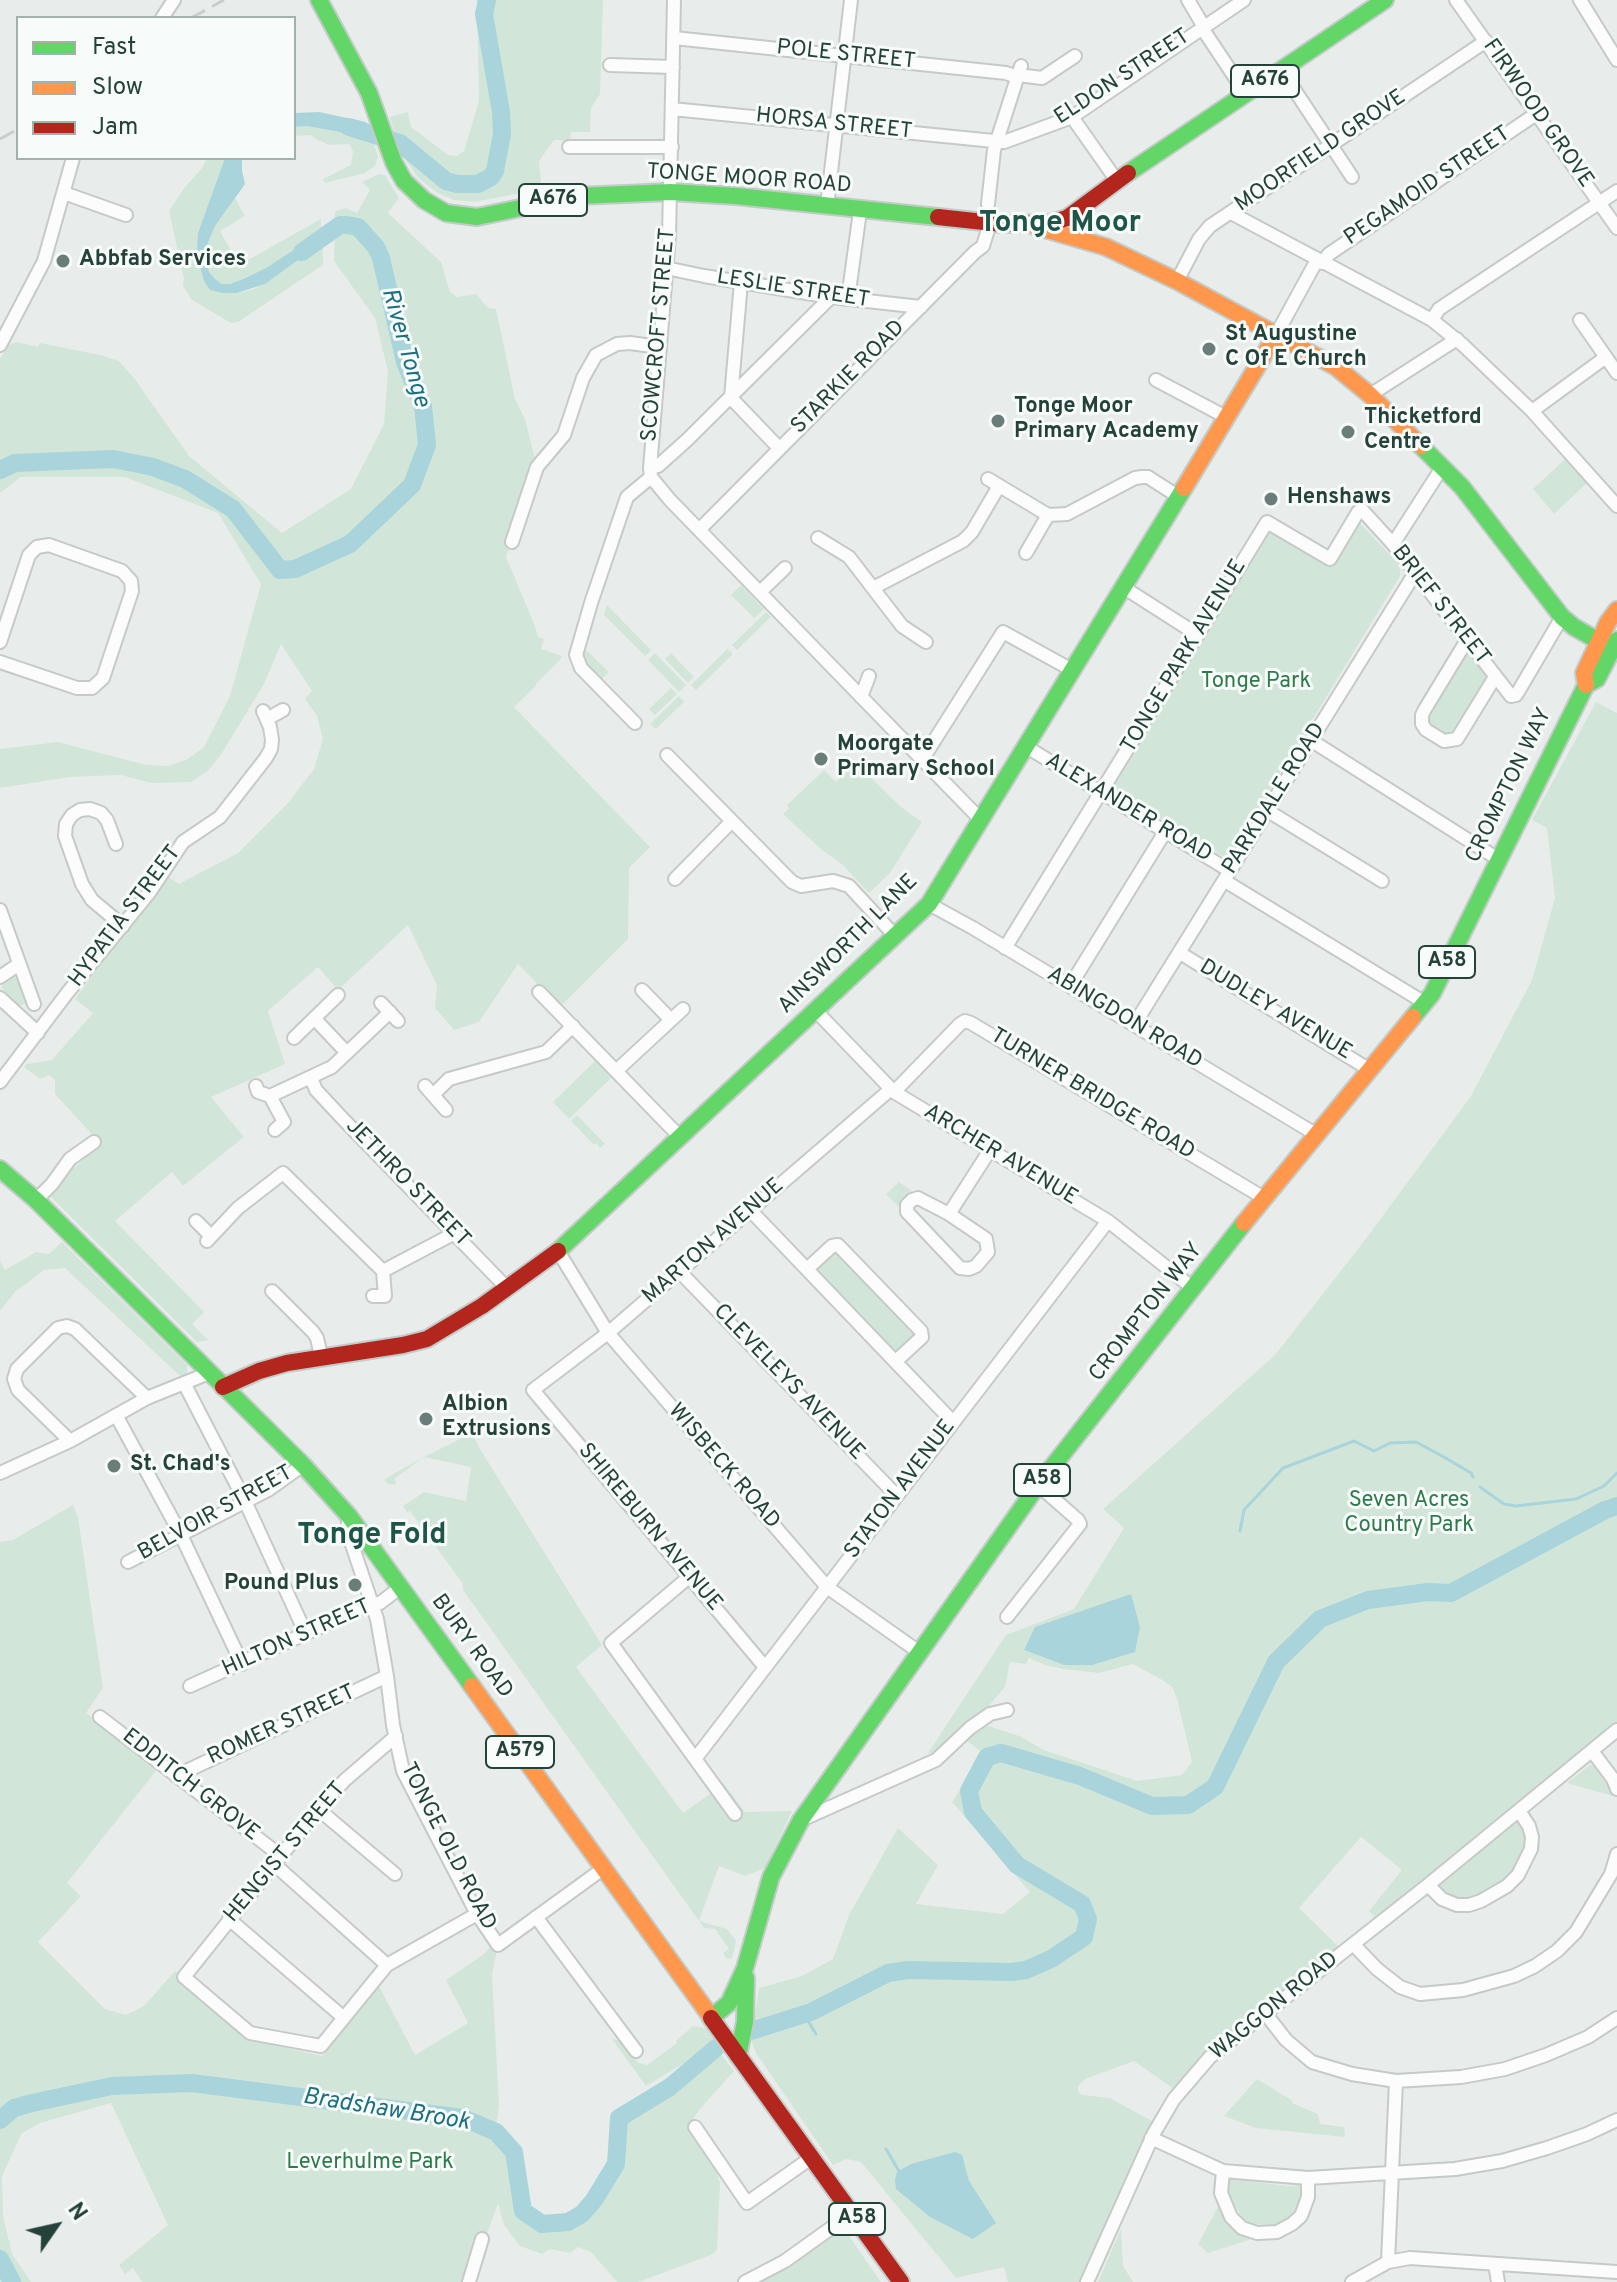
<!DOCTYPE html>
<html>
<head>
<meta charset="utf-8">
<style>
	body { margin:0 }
	#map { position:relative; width:1617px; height:2282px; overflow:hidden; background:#e8edeb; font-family:Overpass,sans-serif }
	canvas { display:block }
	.legend { position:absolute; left:16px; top:16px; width:280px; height:144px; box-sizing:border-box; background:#f7fbf9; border:2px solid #a3b1ad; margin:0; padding:10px 14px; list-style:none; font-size:24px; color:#24423a }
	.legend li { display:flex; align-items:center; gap:16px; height:40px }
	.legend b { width:40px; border:2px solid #a3b1ad }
	.north { position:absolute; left:16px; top:2186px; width:80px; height:80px; -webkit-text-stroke:6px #f7fbf9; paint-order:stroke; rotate:56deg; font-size:22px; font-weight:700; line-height:32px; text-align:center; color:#24423a }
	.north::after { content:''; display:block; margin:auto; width:28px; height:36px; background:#24423a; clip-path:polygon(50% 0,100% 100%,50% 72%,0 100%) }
</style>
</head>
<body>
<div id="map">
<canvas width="1617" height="2282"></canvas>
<ul class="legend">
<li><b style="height:10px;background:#63d668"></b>Fast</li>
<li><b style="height:10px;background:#ff974d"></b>Slow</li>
<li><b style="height:10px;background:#b3261e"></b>Jam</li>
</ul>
<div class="north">N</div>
</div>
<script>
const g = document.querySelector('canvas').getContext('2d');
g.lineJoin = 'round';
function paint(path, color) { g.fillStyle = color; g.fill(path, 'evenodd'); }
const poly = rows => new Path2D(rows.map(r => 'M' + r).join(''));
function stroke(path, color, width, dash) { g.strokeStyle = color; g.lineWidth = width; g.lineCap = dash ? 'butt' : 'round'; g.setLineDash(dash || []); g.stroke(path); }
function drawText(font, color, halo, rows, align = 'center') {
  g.font = font + ' Overpass,sans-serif'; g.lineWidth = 6; g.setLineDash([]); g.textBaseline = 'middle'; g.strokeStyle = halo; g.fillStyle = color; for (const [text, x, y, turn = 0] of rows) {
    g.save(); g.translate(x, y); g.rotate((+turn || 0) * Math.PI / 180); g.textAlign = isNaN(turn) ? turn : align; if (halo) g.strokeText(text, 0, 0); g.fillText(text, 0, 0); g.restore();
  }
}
paint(poly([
	[477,0,603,0,600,94,591,108,590,132,571,132,570,141,554,140,539,161,541,181,535,190,475,202,454,200,436,192,418,178,405,159,394,132,390,117,408,112,411,127,448,155,457,156,464,151,479,101],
	[307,126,372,138,378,156,375,166,365,173,325,183,323,179,351,165,353,151,349,144,329,145,314,138,311,135,294,136,294,127],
	[207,158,225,158,198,234,204,281,237,293,251,290,265,284,323,242,323,265,238,322,231,323,192,300,183,286,184,279,169,211,185,187,202,168],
	[379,174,385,175,399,198,388,213,441,262,450,292,457,297,476,294,488,308,496,309,515,399,525,419,537,467,506,557,535,626,538,637,544,639,541,649,562,656,560,660,536,684,536,686,514,707,650,847,629,868,628,939,560,1007,518,964,479,1022,454,1030,435,1008,437,985,408,925,338,990,318,967,268,1011,285,1064,211,1097,244,1137,183,1186,172,1172,115,1221,204,1312,192,1324,208,1340,197,1342,49,1195,64,1177,99,1145,99,1142,55,1094,55,1080,49,1075,40,1079,24,1067,27,1064,52,1060,93,1013,75,999,166,875,179,884,238,853,288,803,314,769,323,739,317,716,305,699,312,691,281,644,264,684,222,753,208,771,191,782,151,783,121,775,70,777,0,788,0,749,58,742,146,765,168,766,186,760,204,747,230,696,261,584,218,513,125,477,21,477,0,493,0,359,9,345,16,342,38,347,40,343,100,355,119,361,134,378,189,456,282,533,351,489,384,424,388,371,375,318,334,261,335,211,346,208,357,213,370,190,362,182],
	[235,198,245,216,220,231,239,265,321,219,321,232,266,268,243,279,230,284,222,284,215,279,209,272,207,262,207,245,215,226],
	[1566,458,1588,482,1554,514,1533,489],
	[1357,520,1395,560,1400,570,1400,576,1230,855,1224,857,1112,789,1270,529,1331,565],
	[741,585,764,609,754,618,731,595],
	[607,605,651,650,645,656,604,615],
	[766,612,771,617,737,650,732,645],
	[583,647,609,672,602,679,599,679,584,666,581,654],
	[727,649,733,654,696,690,691,685],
	[1466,651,1487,676,1488,683,1457,735,1444,737,1426,724,1426,712],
	[655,653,686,685,679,692,648,660],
	[671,653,694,677,688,683,665,659],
	[671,688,677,694,655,715,649,709],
	[679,696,684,702,656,729,650,724],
	[1596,702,1617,713,1617,1722,1471,1844,1377,1919,1369,1911,1402,1870,1361,1837,1299,1908,1340,1948,1205,2055,1174,2089,1134,2061,1085,2079,1078,2086,1078,2091,1082,2095,1110,2098,1152,2121,1081,2282,1008,2282,1004,2267,956,2278,861,2162,847,2159,833,2165,756,2053,751,2040,759,1988,802,1976,833,1959,849,1915,898,1828,938,1865,916,1904,1003,1914,1030,1892,952,1802,983,1753,967,1741,986,1725,1019,1736,1044,1750,1137,1781,1182,1775,1192,1762,1177,1698,1172,1687,1164,1681,1133,1664,1099,1673,1064,1669,1045,1665,1029,1658,1026,1664,1010,1662,1005,1687,970,1728,945,1752,928,1753,1006,1635,1074,1609,1124,1528,1103,1509,1275,1355,1365,1240,1471,1096,1532,980,1555,898,1547,828,1532,820],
	[1130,1594,1140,1627,1092,1665,1064,1665,1024,1650],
	[856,763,901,807,922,822,890,873,869,893,843,865,822,850,783,814,789,808,787,805,824,770,836,782],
	[12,975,20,981,29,1001,18,1007,2,988,3,982,7,977],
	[595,1061,611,1078,569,1119,553,1102],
	[577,1115,605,1144,600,1148,596,1143,594,1145,571,1121],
	[899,1182,912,1191,902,1199,899,1207,886,1194],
	[62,1242,187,1365,187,1373,180,1376,65,1268,44,1270,15,1292,0,1311,0,1261,5,1270,36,1252,49,1254],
	[834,1251,837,1251,915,1331,915,1337,897,1353,816,1270],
	[472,1433,480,1449,602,1645,576,1667,683,1813,724,1784,745,1812,792,1811,765,1868,745,1876,719,1866,699,1921,727,1929,736,1941,732,1959,726,1958,723,1953,729,1949,715,1929,704,1928,463,1590,463,1584,410,1511,407,1512,403,1506,424,1492,466,1501,471,1467,424,1457,394,1479,396,1484,394,1485,388,1484,384,1480,395,1473,424,1457],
	[73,1505,78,1517,103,1688,86,1713,159,1767,67,1883,81,1896,38,1942,105,2009,126,2015,144,2006,175,1971,257,2041,322,2056,379,1986,415,2055,468,2023,446,1980,484,1954,490,1947,491,1935,498,1945,492,1975,499,2104,496,2132,514,2152,523,2211,542,2224,568,2222,582,2214,594,2200,616,2164,619,2118,670,2087,716,2048,734,2071,699,2110,693,2119,691,2130,715,2168,720,2183,717,2250,711,2255,638,2282,617,2282,591,2252,578,2247,570,2253,550,2249,542,2254,520,2246,504,2225,498,2203,487,2234,480,2233,464,2282,142,2282,133,2268,125,2274,119,2265,168,2225,111,2103,40,2123,22,2133,2,2176,3,2216,12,2254,31,2282,0,2282,0,1542,13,1540],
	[1590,1765,1593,1766,1605,1782,1613,1796,1567,1783],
	[1517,1820,1525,1833,1526,1843,1524,1854,1512,1873,1493,1888,1470,1898,1451,1898,1444,1893,1437,1886],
	[693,2026,706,2028,714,2038,716,2044,646,2086,612,2039,619,2040,639,2063,647,2065,677,2043,676,2041],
	[1257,2079,1293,2101,1292,2103,1318,2114,1320,2124,1344,2127,1345,2137,1256,2128,1224,2116],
	[1229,2179,1288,2186,1303,2185,1304,2197,1301,2197,1292,2215,1284,2221,1275,2225,1258,2224,1254,2227,1243,2218,1233,2203,1227,2187],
	[1218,2207,1227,2222,1255,2238,1208,2253,1198,2244],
	[842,2226,881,2282,758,2282],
	[1121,2229,1123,2266,1133,2282,1098,2282]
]), '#d1e6d8');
paint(poly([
	[319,112,366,122,372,138,307,126,294,127,294,113],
	[225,158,242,158,242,171,245,184,215,226,207,245,207,262,209,272,215,279,222,284,230,284,243,279,266,268,321,232,323,242,265,284,237,293,223,293,210,290,204,281,197,255,198,233],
	[1131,1594,1140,1627,1135,1652,1092,1665,1064,1665,1024,1650,1035,1627],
	[955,2152,962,2155,969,2181,996,2223,973,2239,930,2217,896,2189,895,2180,897,2172,911,2164]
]), '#a9d4db');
stroke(poly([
	[1480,1487,1504,1504,1516,1506,1576,1499,1604,1486,1617,1473],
	[1240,1531,1244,1510,1283,1468,1354,1441,1374,1451,1390,1443,1416,1442,1444,1457,1471,1473,1473,1477],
	[804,2014,816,2034],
	[886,2149,899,2171]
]), '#a9d4db', 3);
stroke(poly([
	[349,127,400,143,446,181,457,184,478,184,491,177,495,171,502,134,501,112,484,14,487,0],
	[0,470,15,463,113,459,153,467,185,479,233,509,280,570,295,569,350,544,412,485,427,445,423,406,405,362,381,258,376,247,358,227,347,225,340,225,302,252],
	[751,2031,811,2012,888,1973,908,1970,1012,1972,1026,1970,1051,1959,1084,1937,1088,1919,1082,1904,1017,1865,973,1812,969,1791,987,1757,1001,1753,1080,1776,1152,1806,1188,1805,1215,1787,1276,1662,1320,1619,1368,1600,1428,1592,1451,1593,1605,1510,1617,1506],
	[0,2120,14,2108,32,2103,112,2086,192,2083,463,2118,496,2132,514,2152,523,2211,542,2224,568,2222,582,2214,594,2200,616,2164,619,2118,670,2087,716,2048],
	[0,2259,12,2282]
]), '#a9d4db', 18);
const street = poly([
	[1188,0,1204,27],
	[1456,0,1617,228],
	[1580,0,1617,60],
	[162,18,174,0],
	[1202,28,1246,94],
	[674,38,1006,73,1017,77],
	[610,65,673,67],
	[1282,71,1352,177],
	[1018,75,1042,78,1075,56],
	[672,109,1004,142,1072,117,1244,0],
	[1072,117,1117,181],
	[569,147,672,147],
	[64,193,126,215],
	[988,204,994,150,1021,66],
	[827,206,851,0],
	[1231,213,1432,320,1463,345,1532,411,1617,506],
	[1322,263,1329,254,1536,114],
	[666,268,704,276,831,297,921,307],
	[1177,281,1199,239,1210,226,1486,41],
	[741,282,731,398,779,448],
	[848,299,860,211],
	[1432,320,1439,309,1617,191],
	[1580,320,1617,373],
	[1276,335,1317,260],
	[0,345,44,261,73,158],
	[1156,380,1226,417],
	[1370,395,1457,339],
	[1532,411,1606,357],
	[650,468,658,466,687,440,831,297],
	[651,477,650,468,669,236,674,0],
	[651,477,670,500,981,820],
	[988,479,1048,515,1067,514,1135,478,1142,477,1148,477,1179,497],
	[699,530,975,252,983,246,990,223],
	[818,538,849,557,902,626,926,642],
	[512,542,537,467,564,435,583,378,596,355,617,344,630,343,659,347],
	[1393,544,1443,466],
	[1026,553,1048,515],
	[1123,587,1198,635],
	[873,588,963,541,972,532,999,486],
	[760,592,785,568],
	[1467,640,1425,709,1422,715,1422,724,1426,730,1444,741,1457,739,1495,677],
	[0,642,29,555,37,547,49,545,122,571,131,581,132,591,103,678,92,688,77,688,0,662],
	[861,697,869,676],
	[267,719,283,710],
	[635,723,581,668,576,655,591,603,627,497,651,477],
	[1312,741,1498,859],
	[1025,746,1230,871],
	[667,755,792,882,801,886,833,881,849,886,896,937],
	[922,760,1003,632,1072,670],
	[1268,811,1382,881],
	[116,844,107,820,101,813,90,809,80,810,72,815,66,824,65,836,82,884,92,900,123,926],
	[675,879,732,821],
	[1225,881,1425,1003],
	[929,904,973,928,1317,1135],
	[0,910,34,1004],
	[1005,948,1267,522,1330,559,1358,512,1362,510,1393,544,1511,696,1516,695,1518,692,1562,617],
	[1180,953,1370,1070],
	[0,977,19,964],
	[1070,986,1165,832],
	[642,990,671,1020],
	[539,992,680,1137],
	[0,998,38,1033],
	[381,1003,398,1021],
	[816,1011,894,1092,1108,1221,1194,1289],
	[314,1018,347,1053],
	[1134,1025,1415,573],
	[294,1038,338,995],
	[616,1071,683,1009],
	[311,1078,316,1090,342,1118,507,1288],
	[0,1082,68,992,149,893,183,842,220,817,266,758,271,749,272,740,270,727,263,711],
	[256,1086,258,1092,270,1096],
	[425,1086,446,1110],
	[894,1092,960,1024,965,1021,971,1023,1264,1198],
	[433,1095,449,1079,546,1052,573,1026],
	[275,1130,284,1122,270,1096,332,1067,390,1012],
	[918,1198,949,1214,986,1239,988,1252,976,1266,969,1269,960,1268,907,1212,907,1205,912,1200,918,1198],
	[36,1200,52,1184,70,1159,94,1142],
	[751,1211,953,1422],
	[949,1214,990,1150],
	[196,1221,211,1236],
	[207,1241,238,1208,283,1173,383,1271],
	[558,1251,608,1333,827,1587,919,1652],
	[807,1269,832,1246,838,1245,921,1331,922,1337,896,1361],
	[383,1271,455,1233],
	[680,1272,896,1495],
	[272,1291,313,1332,317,1338,321,1356],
	[373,1296,385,1296,383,1271],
	[184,1383,245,1501,306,1634],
	[116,1415,181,1535,242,1664],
	[70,1441,18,1390,14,1379,17,1369,58,1328,67,1326,75,1329,147,1398],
	[0,1473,70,1441,147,1398,209,1373],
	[349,1516,347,1530,377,1619,387,1676,393,1725,403,1771,477,1914,498,1945,604,1868],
	[128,1562,268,1490,303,1465],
	[689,1577,611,1643,735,1814],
	[1007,1617,1080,1524,1078,1520,1038,1485],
	[764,1666,533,1390,608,1333,891,1089],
	[190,1686,373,1603,380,1603,401,1587],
	[100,1717,281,1856],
	[396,1736,345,1780,320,1807,184,1977,250,2033,321,2046,387,1965,477,1914],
	[1592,1751,1613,1779,1617,1789],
	[695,1759,1108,1221],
	[176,1776,387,1676],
	[320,1807,324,1814,395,1874],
	[808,1817,936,1760,970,1728,990,1714,1007,1710],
	[274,1864,387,1965],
	[1428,1885,1442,1899,1457,1905,1469,1905,1481,1901,1507,1886,1518,1875,1531,1849,1532,1837,1529,1826,1519,1811],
	[536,1917,636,2051],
	[229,1919,344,2018],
	[1353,1944,1377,1969,1400,1987,1420,1994,1463,1990,1514,1976,1535,1966,1557,1951,1576,1932,1611,1874,1617,1854],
	[1265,2013,1286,2040,1312,2062,1352,2074,1396,2081,1461,2077,1505,2069,1546,2055,1588,2037,1617,2018],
	[695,2127,747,2203,811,2158],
	[1151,2138,1223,2171,1308,2178,1455,2169,1502,2161,1547,2148,1587,2134,1617,2120],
	[1223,2171,1221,2193,1231,2217,1242,2228,1257,2233,1277,2232,1292,2224,1301,2216,1308,2197,1308,2178],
	[1388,2262,1396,2081],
	[1495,2264,1498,2282],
	[469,2282,482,2239],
	[745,2282,785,2261,852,2213],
	[1087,2282,1154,2133,1174,2099,1210,2057,1428,1885,1617,1730],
	[1352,2282,1388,2262,1410,2258,1617,2272]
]);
const fast = poly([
	[319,0,369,93,394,163,404,181,424,200,446,213,477,217,578,196,671,192,736,196,938,217],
	[1128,173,1385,0],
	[1421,446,1462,487,1562,617,1574,627,1609,647],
	[1413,1017,1432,994,1586,685,1597,679,1617,640],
	[0,1169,36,1200,303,1465,349,1516,472,1686],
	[558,1251,929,904,1184,488],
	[711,2018,729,2003,745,1968,771,1877,801,1820,1038,1485,1244,1223],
	[738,2056,745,2022,746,1978]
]);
const slow = poly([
	[1034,226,1106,247,1177,281,1336,367,1370,395,1421,446],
	[1184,488,1276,335],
	[1586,685,1584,673,1608,622,1617,610],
	[1244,1223,1413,1017],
	[472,1686,711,2017]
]);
const jam = poly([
	[938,217,1002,224,1050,223,1067,218,1128,173],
	[223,1387,259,1371,287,1363,403,1345,427,1339,482,1306,558,1251],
	[711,2018,901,2282]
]);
stroke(street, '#c5cac8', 16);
stroke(fast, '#c3cbc8', 20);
stroke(slow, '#c3cbc8', 20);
stroke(jam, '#c3cbc8', 20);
stroke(street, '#fcfcfc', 12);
stroke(fast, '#63d668', 16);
stroke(slow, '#ff974d', 16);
stroke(jam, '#b3261e', 16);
stroke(poly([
	[191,18,224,0],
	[0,139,18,129]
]), '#c9cdcc', 3, [16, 8]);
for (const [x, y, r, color] of [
	[63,261,8,"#697e78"],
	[1209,349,8,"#697e78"],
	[998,421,8,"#697e78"],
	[1348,432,8,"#697e78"],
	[1271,499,8,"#697e78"],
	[821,759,8,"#697e78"],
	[426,1419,8,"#697e78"],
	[114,1466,8,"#697e78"],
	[355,1585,8,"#697e78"]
]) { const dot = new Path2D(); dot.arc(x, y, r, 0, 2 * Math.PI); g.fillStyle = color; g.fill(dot); stroke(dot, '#f7fbf9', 3); }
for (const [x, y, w] of [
	[1265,81,68],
	[553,200,68],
	[1447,962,56],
	[1042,1480,56],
	[520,1752,68],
	[857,2219,56]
]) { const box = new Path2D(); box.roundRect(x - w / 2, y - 16, w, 32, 6); g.fillStyle = '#f7fbf9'; g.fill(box); stroke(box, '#24423a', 2); }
drawText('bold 20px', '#24423a', null, [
	["A676",1265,81],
	["A676",553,200],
	["A58",1447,962],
	["A58",1042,1480],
	["A579",520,1752],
	["A58",857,2219]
]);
drawText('22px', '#24423a', '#f7fbf9', [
	["POLE STREET",846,56,6],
	["ELDON STREET",1123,78,-33],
	["FIRWOOD GROVE",1537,114,55],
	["HORSA STREET",834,125,6],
	["MOORFIELD GROVE",1321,152,-34],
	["TONGE MOOR ROAD",749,180,4],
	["PEGAMOID STREET",1428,187,-34],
	["LESLIE STREET",793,290,9],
	["SCOWCROFT STREET",660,335,-85],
	["STARKIE ROAD",849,378,-45],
	["BRIEF STREET",1440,606,52],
	["TONGE PARK AVENUE",1185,657,-59],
	["CROMPTON WAY",1510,786,-64],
	["PARKDALE ROAD",1275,799,-58],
	["ALEXANDER ROAD",1128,809,31],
	["HYPATIA STREET",126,917,-53],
	["AINSWORTH LANE",849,945,-45],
	["DUDLEY AVENUE",1275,1011,31],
	["ABINGDON ROAD",1124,1019,31],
	["TURNER BRIDGE ROAD",1092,1095,31],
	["ARCHER AVENUE",1000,1156,31],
	["JETHRO STREET",407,1184,46],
	["MARTON AVENUE",714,1242,-41],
	["CROMPTON WAY",1147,1313,-52],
	["CLEVELEYS AVENUE",788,1383,46],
	["WISBECK ROAD",723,1467,49],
	["STATON AVENUE",901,1490,-53],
	["BELVOIR STREET",216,1514,-29],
	["SHIREBURN AVENUE",649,1528,50],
	["HILTON STREET",297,1639,-24],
	["BURY ROAD",471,1647,54],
	["ROMER STREET",282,1726,-25],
	["EDDITCH GROVE",190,1786,38],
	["TONGE OLD ROAD",447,1847,63],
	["HENGIST STREET",286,1853,-50],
	["WAGGON ROAD",1275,2007,-39]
]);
drawText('bold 22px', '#24423a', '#f7fbf9', [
	["Abbfab Services",79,261],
	["St Augustine",1225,336],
	["C Of E Church",1225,361],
	["Tonge Moor",1014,408],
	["Primary Academy",1014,433],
	["Thicketford",1364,419],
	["Centre",1364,444],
	["Henshaws",1287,499],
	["Moorgate",837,746],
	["Primary School",837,771],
	["Albion",442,1406],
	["Extrusions",442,1431],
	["St. Chad's",130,1466],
	["Pound Plus",339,1585,"right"]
], 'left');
drawText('22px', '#2d7a4b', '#f7fbf9', [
	["Tonge Park",1256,683],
	["Seven Acres",1409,1502],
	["Country Park",1409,1527],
	["Leverhulme Park",370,2164]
]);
drawText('italic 24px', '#1c6f80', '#f7fbf9', [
	["River Tonge",404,348,74],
	["Bradshaw Brook",386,2111,9]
]);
drawText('bold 30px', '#1f5548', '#f7fbf9', [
	["Tonge Moor",1060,225],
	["Tonge Fold",372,1537]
]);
</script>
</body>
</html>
